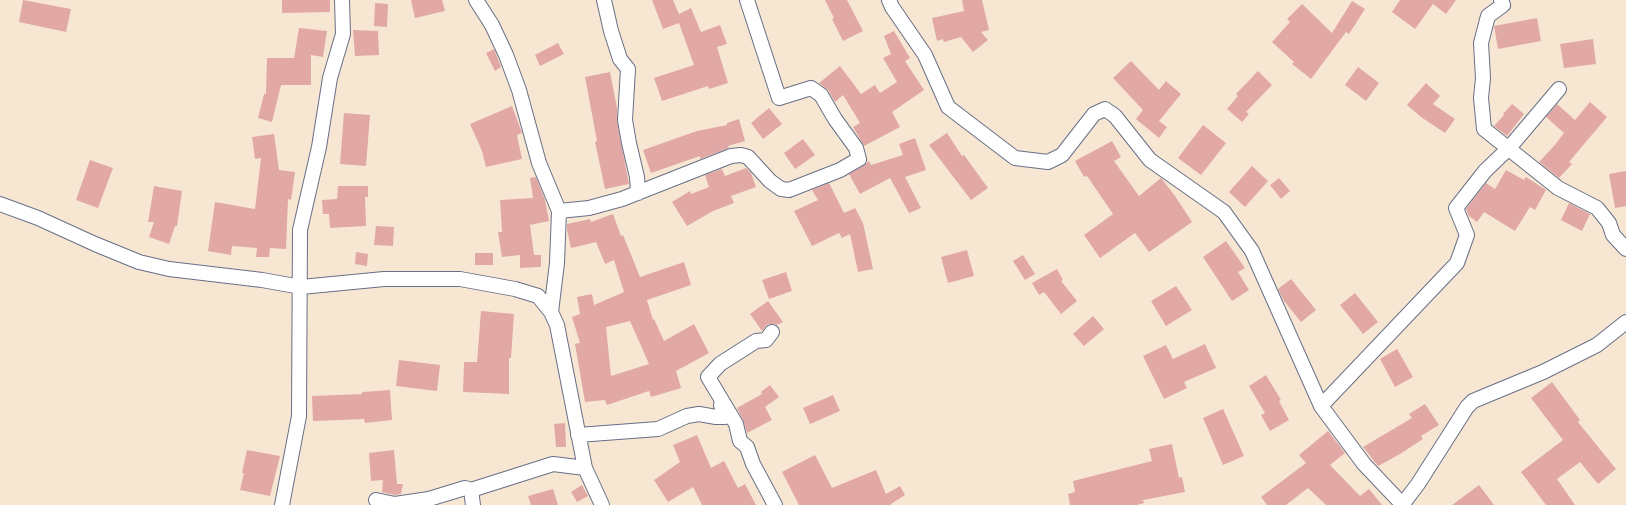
<!DOCTYPE html>
<html>
<head>
<meta charset="utf-8">
<style>
	body { margin:0 }
	canvas { display:block; background:#f7e7d2 }
</style>
</head>
<body>
<canvas width="1626" height="505"></canvas>
<script>
const g = document.querySelector('canvas').getContext('2d');
g.lineJoin = 'round';
function paint(path, color) { g.fillStyle = color; g.fill(path, 'evenodd'); }
const poly = rows => new Path2D(rows.map(r => 'M' + r).join(''));
function stroke(path, color, width, dash) { g.strokeStyle = color; g.lineWidth = width; g.lineCap = dash ? 'butt' : 'round'; g.setLineDash(dash || []); g.stroke(path); }
paint(poly([
	[23,0,71,9,66,32,19,22],
	[282,0,330,0,330,12,282,13],
	[411,0,442,0,445,11,415,18],
	[652,0,673,0,679,14,691,8,701,32,720,25,727,44,717,47,728,83,709,89,708,86,662,101,654,78,694,65,679,23,663,29],
	[825,0,847,0,863,31,843,41,832,19,834,18],
	[962,0,982,0,989,30,981,32,988,40,973,52,961,37,944,42,943,39,937,41,932,18,964,11],
	[1400,0,1456,0,1446,14,1433,4,1415,29,1392,12],
	[1352,1,1365,9,1349,34,1346,32,1311,79,1292,64,1294,62,1272,42,1290,22,1287,19,1302,4,1332,33],
	[375,3,388,4,387,27,374,26],
	[1537,18,1541,41,1498,49,1494,26],
	[299,28,327,31,323,57,311,55,311,85,281,85,272,122,258,118,264,94,266,94,267,58,294,58],
	[353,30,378,31,379,55,355,56],
	[894,31,910,58,905,61,924,90,892,112,900,127,864,146,853,127,860,123,843,95,835,102,828,90,819,83,840,66,861,94,875,85,880,93,897,82,883,58,891,54,884,36],
	[1593,39,1596,64,1564,68,1560,44],
	[558,43,564,54,540,66,535,55],
	[494,49,501,67,495,71,486,53],
	[1131,61,1159,90,1166,81,1181,94,1159,121,1167,127,1159,138,1136,119,1143,110,1113,78],
	[1358,67,1379,83,1366,101,1345,85],
	[1258,71,1272,85,1246,112,1249,114,1242,122,1227,109,1238,96,1236,94],
	[610,72,617,108,617,121,629,184,605,189,595,142,597,141,585,77],
	[1426,83,1440,96,1433,104,1455,119,1445,133,1421,117,1407,105],
	[1590,102,1607,117,1569,162,1572,164,1559,178,1539,162,1554,146,1564,133,1546,117,1557,104,1575,120],
	[1512,104,1524,114,1507,136,1494,126,1504,115,1503,114],
	[512,106,522,133,517,135,522,159,486,167,482,151,470,124],
	[769,108,782,124,763,139,751,123],
	[344,113,370,115,366,166,340,164],
	[739,119,745,141,728,146,729,148,700,159,700,156,651,173,643,150,697,131,727,125,727,123],
	[1203,125,1226,143,1201,175,1178,158],
	[947,133,962,156,964,155,988,188,971,200,929,145],
	[274,134,279,170,295,172,291,200,288,199,286,249,270,248,269,257,256,257,257,248,232,246,231,255,208,251,215,202,255,209,261,158,255,159,252,137],
	[915,138,926,170,905,177,921,208,909,213,890,178,860,194,849,174,863,166,869,161,871,165,903,155,899,144],
	[803,139,815,155,795,169,784,153],
	[1112,141,1121,157,1114,161,1139,196,1161,178,1175,196,1192,222,1149,252,1135,233,1100,258,1084,235,1113,214,1087,176,1084,177,1075,161],
	[90,160,113,168,98,208,76,200],
	[1252,166,1268,181,1245,207,1229,192],
	[746,168,751,173,756,187,731,196,734,203,713,211,687,226,672,202,690,191,691,194,709,187,705,175,722,169,725,176],
	[1506,170,1524,180,1526,177,1546,190,1535,210,1530,207,1515,231,1484,212,1477,222,1469,216,1466,209,1486,183,1495,189],
	[1626,171,1626,206,1615,208,1609,174],
	[536,177,545,200,549,221,530,225,534,255,541,255,541,267,520,268,520,255,502,257,498,232,502,232,500,200,533,198,530,178],
	[1279,178,1290,191,1281,199,1270,185],
	[829,183,844,213,855,208,863,223,873,269,858,272,850,234,842,238,839,233,812,246,794,211,818,200,812,190],
	[154,186,182,191,177,226,175,226,169,244,149,237,154,222,148,222],
	[338,186,368,186,368,197,365,197,366,226,330,228,329,214,323,214,322,200,337,199],
	[1569,203,1590,214,1582,231,1561,220],
	[613,214,621,236,623,235,640,277,684,262,691,285,647,300,653,320,654,319,664,341,694,324,709,353,676,371,681,388,651,397,649,391,607,405,605,400,585,402,575,344,580,343,572,317,580,314,577,297,592,294,594,305,624,292,614,260,605,264,596,242,571,248,567,230,567,224,590,219,591,222],
	[630,321,649,364,611,376,606,327],
	[376,226,394,227,393,246,374,245],
	[1226,241,1245,268,1238,272,1249,290,1232,301,1203,257],
	[967,250,974,276,948,283,941,257],
	[356,252,368,254,367,266,355,264],
	[475,253,493,253,493,265,475,265],
	[1023,255,1035,274,1025,280,1013,261],
	[1057,269,1063,280,1061,281,1077,301,1061,314,1044,292,1039,295,1032,283],
	[786,272,792,291,769,299,762,280],
	[1291,279,1316,310,1301,322,1284,301,1278,289],
	[1176,286,1192,310,1166,326,1151,301],
	[1355,293,1378,322,1363,334,1340,305],
	[768,301,783,322,777,325,773,324,768,324,762,331,750,314],
	[481,311,514,314,511,358,509,358,509,394,463,392,464,362,477,362],
	[1093,316,1104,329,1084,346,1073,334],
	[1205,344,1216,368,1184,382,1187,388,1164,399,1143,356,1166,345,1173,359],
	[1397,349,1413,377,1395,387,1380,359],
	[399,360,440,365,437,391,396,386],
	[1266,375,1281,400,1279,401,1289,420,1270,431,1261,415,1265,413,1249,386],
	[1552,382,1580,420,1578,422,1616,469,1598,484,1580,462,1557,479,1575,505,1546,505,1521,472,1563,440,1531,398],
	[770,385,779,397,765,407,772,420,747,433,743,420,737,408,762,394,761,392],
	[390,390,392,420,365,423,364,419,313,421,312,396,362,394,362,392],
	[833,395,840,411,810,424,803,408],
	[1425,404,1439,425,1421,436,1423,439,1400,454,1378,466,1363,447,1412,418,1409,414],
	[1223,409,1244,456,1223,465,1203,418],
	[565,423,566,447,556,447,554,424],
	[1328,431,1345,453,1330,465,1360,496,1369,489,1382,505,1326,505,1308,488,1286,505,1267,505,1261,497,1306,463,1299,455],
	[697,435,711,468,724,461,738,488,745,484,756,505,702,505,693,487,668,502,654,480,680,462,673,445],
	[1172,444,1179,478,1182,477,1185,492,1143,500,1144,503,1137,505,1070,505,1068,494,1075,492,1073,481,1152,461,1149,449],
	[247,450,280,456,270,496,240,490,244,473,242,473],
	[394,450,397,484,403,484,401,494,395,495,382,492,383,480,371,481,369,453],
	[815,455,832,488,876,470,886,494,900,486,905,495,891,504,891,505,799,505,782,472],
	[582,485,588,496,577,502,571,492],
	[1479,485,1494,505,1452,505],
	[553,489,558,505,531,505,528,496]
]), '#e2a8a6');
const street = poly([
	[476,0,492,25,506,55,519,90,539,163,559,211,557,263,551,312],
	[604,0,611,31,620,59,628,69,625,120,629,143,637,177,638,193],
	[889,0,892,7,925,55,948,107,1015,158,1048,162,1062,155,1094,114,1105,109,1115,116,1150,160,1224,212,1252,251,1321,406,1364,464,1403,505],
	[1501,0,1503,5,1488,16,1481,43,1483,78,1481,98,1484,129,1558,188,1597,208,1609,223,1613,235,1626,249],
	[0,204,38,218,95,244,139,262,169,269,262,280,301,287,384,279,460,279,515,289,538,296,551,312,557,325,585,468,602,505],
	[559,211,589,208,622,199,731,156,741,155,748,157,770,181,781,189,789,190,840,170,859,159,856,148,835,119,821,95,811,88,779,98,747,0],
	[772,332,766,340,756,341,720,364,708,377,736,424,740,441,747,447,753,464,775,505],
	[1321,406,1457,263,1467,235,1456,208,1485,171,1509,148,1559,89],
	[578,435,658,429,687,416,699,414,716,417,725,417,721,405],
	[376,500,395,504,429,499,465,488,471,490],
	[282,505,299,416,300,230,319,147,330,78,343,34,342,0],
	[473,505,471,490,553,464,585,468],
	[1402,505,1418,484,1467,407,1473,401,1543,372,1597,345,1626,322]
]);
stroke(street, '#686f87', 16);
stroke(street, '#fff', 14);
</script>
</body>
</html>
